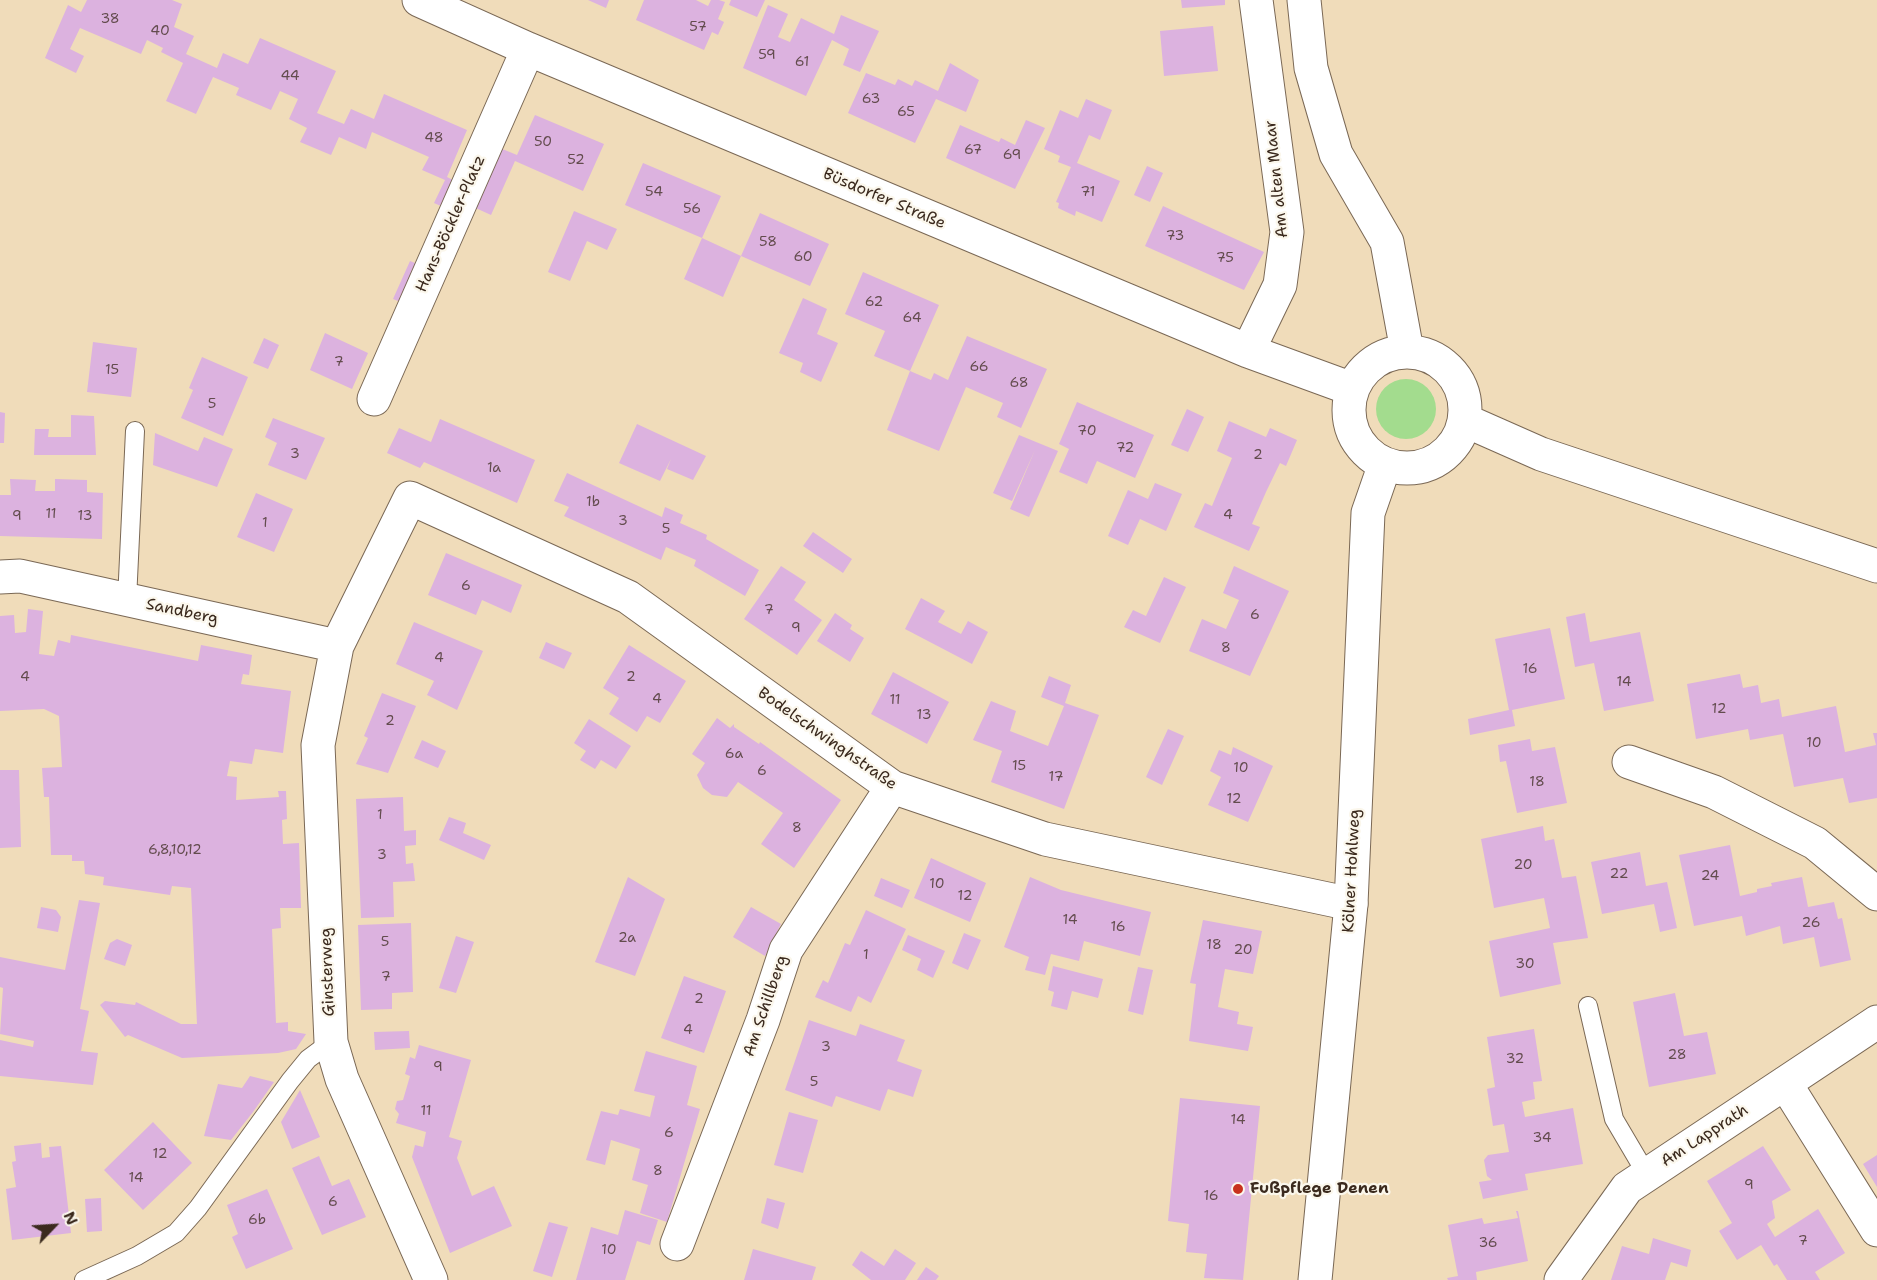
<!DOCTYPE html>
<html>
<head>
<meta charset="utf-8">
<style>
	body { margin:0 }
	#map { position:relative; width:1877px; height:1280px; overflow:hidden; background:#f0dcba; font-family:"Shantell Sans",sans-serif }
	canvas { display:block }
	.north { position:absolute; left:24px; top:1196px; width:60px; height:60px; -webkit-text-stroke:4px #fbf7ec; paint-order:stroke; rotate:65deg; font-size:16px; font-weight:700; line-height:24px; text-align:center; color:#3b2a1e }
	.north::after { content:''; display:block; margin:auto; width:21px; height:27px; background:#3b2a1e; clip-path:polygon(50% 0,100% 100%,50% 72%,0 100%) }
</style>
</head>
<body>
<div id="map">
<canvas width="1877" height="1280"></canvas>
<div class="north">N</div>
</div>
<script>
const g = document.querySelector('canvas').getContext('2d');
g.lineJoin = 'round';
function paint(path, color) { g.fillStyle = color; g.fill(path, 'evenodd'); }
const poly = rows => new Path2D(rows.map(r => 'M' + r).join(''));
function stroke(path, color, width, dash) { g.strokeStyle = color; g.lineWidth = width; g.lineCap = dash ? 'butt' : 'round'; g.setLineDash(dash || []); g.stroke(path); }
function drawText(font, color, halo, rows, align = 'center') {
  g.font = font + ' "Shantell Sans",sans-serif'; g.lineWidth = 4.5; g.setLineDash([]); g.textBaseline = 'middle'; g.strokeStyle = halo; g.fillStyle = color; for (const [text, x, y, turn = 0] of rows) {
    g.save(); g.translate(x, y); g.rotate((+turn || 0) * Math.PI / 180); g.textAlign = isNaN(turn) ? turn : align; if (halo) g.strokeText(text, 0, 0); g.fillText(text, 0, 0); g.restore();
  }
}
paint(poly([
	'1376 409a30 30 0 1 1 60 0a30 30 0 1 1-60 0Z'
]), '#a3dc8e');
paint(poly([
	[87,0,172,0,182,4,174,27,194,36,186,54,217,68,223,53,248,64,260,38,336,71,317,113,344,124,351,109,374,119,384,94,467,130,447,177,461,184,450,210,434,203,445,180,422,170,429,157,372,132,366,149,339,137,331,155,300,142,307,128,289,119,298,99,280,91,271,110,236,95,239,88,213,77,196,114,166,101,183,63,161,52,163,48,147,40,141,54,80,28,70,49,84,56,76,73,45,58,68,5,81,12],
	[588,0,609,0,606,8],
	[644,0,696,0,708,6,711,0,719,0,725,2,718,19,724,22,718,35,712,32,704,50,636,20],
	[731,0,765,0,757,17,729,5],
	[1181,0,1225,0,1225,5,1182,8],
	[768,5,788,14,778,37,790,42,801,18,834,34,841,15,879,31,860,72,843,65,849,49,832,40,806,96,743,68],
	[1213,26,1218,71,1164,76,1160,31],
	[950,63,979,80,966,112,936,99,915,143,848,113,866,73,895,85,898,79,912,86,915,80,938,91],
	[1086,99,1112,110,1100,140,1089,135,1077,163,1120,181,1102,222,1076,211,1075,216,1058,208,1059,203,1056,202,1071,167,1058,162,1060,156,1044,149,1060,110,1078,118],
	[535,115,604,144,583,191,515,161,491,215,469,205,495,146,517,155],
	[1026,120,1045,128,1015,189,946,158,960,125,999,142,1001,138,1015,145],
	[643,163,721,196,702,238,625,205],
	[1147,166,1163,173,1150,202,1134,195],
	[1163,206,1264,252,1244,290,1145,246],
	[574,211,617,229,607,250,587,241,570,281,548,272],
	[760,213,829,244,810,286,741,256],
	[702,238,741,256,723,297,684,279],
	[410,261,425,267,408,305,393,299],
	[863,272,939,305,910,371,874,356,885,331,845,314],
	[803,298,827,309,817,334,838,343,821,382,800,372,803,363,779,353],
	[325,333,368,353,352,389,310,370],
	[967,336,1047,369,1021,428,997,417,1003,403,966,387,939,451,887,430,910,371,931,380,934,373,948,380],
	[264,338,279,345,268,369,253,363],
	[93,342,137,348,131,397,87,392],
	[202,357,248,377,223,436,181,418,193,390,189,388],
	[1077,402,1154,435,1135,478,1097,461,1087,484,1059,472,1069,449,1059,444],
	[1187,409,1204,417,1188,452,1171,445],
	[0,412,5,413,4,443,0,443],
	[71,415,94,416,96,455,34,455,35,429,49,429,48,437,71,437],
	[273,418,325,438,306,480,268,465,277,443,265,437],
	[440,419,535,460,517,503,424,462,420,468,387,453,399,428,431,442],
	[1229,421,1266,437,1270,428,1297,440,1286,466,1280,463,1266,492,1252,524,1260,527,1249,551,1194,527,1205,503,1212,506,1232,458,1217,451],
	[637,424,706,456,693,480,667,469,671,459,660,481,619,463],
	[155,433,198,451,204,437,233,449,217,487,153,465],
	[1019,435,1058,451,1029,517,1010,509,1035,450,1012,501,993,493],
	[567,473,662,517,665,507,683,515,680,523,707,535,706,539,759,570,745,596,694,566,696,560,666,547,661,560,564,516,569,507,554,501],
	[10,479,36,480,35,491,55,491,55,479,87,480,87,492,103,493,102,539,0,536,0,495,11,495],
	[1155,483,1182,494,1166,531,1140,519,1128,545,1108,536,1128,490,1148,499],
	[256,493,293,509,274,552,237,537],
	[813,532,852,559,843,573,803,546],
	[446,553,522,585,511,613,482,600,476,615,428,595],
	[781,566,806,582,794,600,822,620,797,655,744,619],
	[1234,566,1289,591,1250,676,1189,651,1202,619,1226,629,1239,600,1223,593],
	[1164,577,1186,587,1160,643,1124,627,1133,610,1146,616],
	[921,598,945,611,938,622,961,634,968,621,988,632,972,664,905,629],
	[28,609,43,611,39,654,54,656,58,640,70,643,71,635,198,661,201,645,252,655,249,675,243,674,241,684,291,691,283,753,255,749,252,764,230,761,227,776,237,777,236,800,279,797,278,791,286,791,287,819,282,820,283,844,299,843,301,908,280,908,281,928,272,929,276,1023,288,1022,288,1031,306,1034,296,1049,278,1053,182,1058,128,1035,125,1037,100,1005,105,1001,135,1005,136,1002,181,1024,197,1024,191,888,172,886,170,895,103,885,104,877,85,874,84,861,72,861,72,855,51,855,49,797,44,797,42,768,62,767,59,716,44,709,0,711,0,616,14,615,15,633,26,632],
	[835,613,852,625,850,629,864,638,850,662,817,641],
	[1585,613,1590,642,1640,632,1654,701,1604,711,1594,663,1575,667,1566,617],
	[414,622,483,651,457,710,427,695,434,681,396,664],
	[1550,628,1565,699,1512,710,1515,726,1470,735,1468,719,1509,710,1495,639],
	[546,642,572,653,564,669,539,658],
	[629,645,686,681,660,723,647,716,637,732,609,714,619,698,603,688],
	[893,672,949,702,927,744,871,714],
	[1740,674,1743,688,1758,685,1761,703,1779,699,1782,717,1836,706,1845,752,1876,745,1873,733,1877,733,1877,798,1849,803,1843,778,1794,787,1783,734,1750,740,1748,729,1696,739,1687,684],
	[1049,676,1071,685,1065,703,1099,715,1064,809,991,782,1002,751,973,740,991,701,1016,711,1010,731,1048,746,1064,706,1041,697],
	[382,693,416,706,388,773,356,764,368,738,364,736],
	[717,718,730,728,734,724,734,727,759,744,760,742,841,800,794,868,761,844,783,813,738,782,727,797,712,795,703,788,697,775,705,763,692,754],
	[589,719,631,746,616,769,601,760,595,769,580,760,586,751,574,743],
	[1168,729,1184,736,1162,785,1146,777],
	[1530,739,1532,751,1555,747,1567,803,1517,813,1506,761,1500,762,1498,745],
	[422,740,446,751,438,768,414,758],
	[1233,747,1273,766,1248,822,1208,805,1221,777,1210,771,1219,750,1231,755],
	[0,770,19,770,21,847,0,848],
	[403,797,404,831,416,830,416,845,405,846,406,864,413,863,415,881,393,882,394,917,361,918,356,799],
	[449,817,466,823,463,833,491,845,484,860,439,840],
	[1543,826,1545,841,1554,839,1562,878,1576,876,1588,938,1553,943,1561,984,1500,997,1489,941,1550,928,1544,898,1494,908,1481,839],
	[1730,845,1740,896,1757,892,1757,889,1772,886,1771,883,1802,877,1808,907,1834,902,1838,919,1842,918,1851,960,1820,967,1814,937,1783,944,1780,926,1746,936,1742,916,1694,926,1679,855],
	[1640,852,1646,886,1667,882,1677,928,1660,932,1654,904,1602,914,1591,862],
	[931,858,986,883,970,922,914,898],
	[628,877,665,899,635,976,595,962],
	[1030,877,1061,890,1151,912,1140,956,1084,941,1079,961,1051,954,1045,975,1025,970,1029,957,1004,947],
	[881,878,910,890,902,908,874,896],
	[79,900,100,903,80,1009,89,1011,81,1051,98,1053,93,1085,0,1076,0,1040,33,1047,34,1041,0,1034,3,988,0,987,0,957,65,970],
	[41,907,56,910,61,917,58,932,37,928],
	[751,907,781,924,765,956,733,937],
	[866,910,906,929,871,1003,858,996,851,1012,815,997,823,980,828,983,845,943,850,945],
	[1203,920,1262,931,1253,974,1225,969,1218,1007,1239,1012,1237,1024,1253,1027,1248,1051,1189,1041,1196,984,1190,983],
	[411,923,413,992,392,993,392,1009,361,1010,358,925],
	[964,933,981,940,968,970,952,963],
	[908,935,945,951,933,978,917,970,921,959,902,950],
	[456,936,474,942,456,993,439,988],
	[117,939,132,945,125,966,104,959,110,943],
	[1053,966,1103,979,1098,998,1072,991,1067,1010,1051,1006,1054,992,1048,990],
	[1138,967,1153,970,1143,1015,1128,1011],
	[684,976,726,991,704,1053,661,1038],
	[1675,993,1684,1036,1707,1032,1716,1074,1649,1087,1633,1002],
	[809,1020,856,1036,860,1024,905,1040,897,1061,922,1070,913,1097,888,1089,880,1111,836,1096,832,1107,785,1090],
	[1534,1029,1542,1081,1533,1082,1535,1099,1522,1102,1525,1117,1573,1108,1583,1164,1525,1174,1528,1190,1483,1199,1479,1182,1492,1180,1487,1176,1484,1160,1488,1155,1509,1152,1504,1124,1493,1126,1487,1089,1495,1087,1487,1037],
	[409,1031,410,1048,375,1050,374,1032],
	[419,1045,471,1060,449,1137,462,1141,457,1158,472,1196,494,1186,512,1226,450,1253,412,1157,415,1145,423,1147,426,1132,396,1123,399,1114,395,1109,397,1101,403,1100,410,1076,405,1074,410,1057,415,1059],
	[646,1051,697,1066,687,1105,700,1109,667,1222,640,1213,648,1185,632,1180,640,1149,611,1140,605,1165,586,1160,601,1111,618,1115,620,1109,650,1117,655,1096,634,1091],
	[250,1076,274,1082,253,1112,231,1140,204,1136,218,1084,242,1088],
	[300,1090,320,1137,292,1149,281,1122],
	[1180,1098,1260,1106,1243,1280,1204,1278,1207,1254,1186,1252,1189,1224,1168,1221],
	[789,1112,818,1120,803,1173,774,1165],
	[153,1122,192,1163,143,1210,104,1170],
	[41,1143,42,1158,50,1157,49,1147,61,1146,71,1233,12,1240,6,1189,16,1187,12,1162,16,1161,14,1146],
	[1763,1146,1791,1190,1772,1201,1775,1218,1767,1224,1775,1237,1818,1209,1845,1253,1815,1272,1820,1280,1787,1280,1777,1264,1774,1266,1761,1245,1737,1260,1719,1231,1732,1223,1707,1181],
	[1877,1155,1877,1187,1863,1164],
	[319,1156,332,1186,349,1179,366,1217,322,1235,292,1168],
	[267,1189,293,1249,246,1269,232,1237,238,1234,227,1205],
	[101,1198,102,1231,87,1232,85,1199],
	[767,1198,785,1203,778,1229,761,1223],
	[625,1210,658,1220,650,1245,637,1241,625,1280,576,1280,591,1227,618,1235],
	[1516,1211,1518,1211,1528,1261,1476,1272,1477,1280,1448,1280,1447,1278,1458,1276,1448,1225,1482,1218,1484,1224,1518,1218],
	[549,1222,568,1227,552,1277,533,1271],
	[1653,1238,1691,1250,1687,1267,1671,1262,1665,1280,1611,1280,1622,1246,1649,1254],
	[753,1249,816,1267,812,1280,744,1280],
	[895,1249,916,1263,905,1280,871,1280,852,1265,861,1251,884,1266],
	[926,1267,939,1276,936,1280,917,1280]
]), '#dcb2df');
const service = poly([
	[127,600,135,431],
	[1588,1006,1614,1119,1647,1175],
	[84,1280,137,1256,176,1233,198,1208,290,1081,308,1059,331,1042]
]);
const minor = poly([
	[419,0,528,49,1248,351,1352,389],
	[1248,351,1280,285,1287,232,1256,0],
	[374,399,528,49],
	[0,577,20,576,337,646,410,498,628,597,892,787,1045,839,1351,904],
	[337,646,318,745,331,1042,342,1079,431,1280],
	[1629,762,1714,792,1815,843,1877,894],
	[1785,1083,1877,1230],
	[677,1244,763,1020,786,950,892,787],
	[1561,1280,1627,1188,1877,1022]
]);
const secondary = poly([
	[1304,0,1311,68,1336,154,1387,242,1407,351],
	'1349 410a58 58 0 1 1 116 0a58 58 0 1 1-116 0Z',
	[1464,420,1541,454,1877,566],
	[1315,1280,1351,904,1368,513,1385,464]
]);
stroke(service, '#7a6855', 20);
stroke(minor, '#7a6855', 35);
stroke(secondary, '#7a6855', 35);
stroke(service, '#fff', 18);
stroke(minor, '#fff', 33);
stroke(secondary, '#fff', 33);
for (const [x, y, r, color] of [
	[1238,1189,6,"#c8321e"]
]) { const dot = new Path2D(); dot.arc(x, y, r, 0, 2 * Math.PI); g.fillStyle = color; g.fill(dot); stroke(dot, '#fbf7ec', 2); }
drawText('14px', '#634c4e', null, [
	["38",110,19],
	["57",698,27],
	["40",160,31],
	["59",767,55],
	["61",802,62],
	["44",290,76],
	["63",871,99],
	["65",906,112],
	["48",434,138],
	["50",543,142],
	["67",973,150],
	["69",1012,155],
	["52",576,160],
	["54",654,192],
	["71",1088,192],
	["56",692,209],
	["73",1175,236],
	["58",768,242],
	["60",803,257],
	["75",1225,258],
	["62",874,302],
	["64",912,318],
	["7",339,362],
	["66",979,367],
	["15",112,370],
	["68",1019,383],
	["5",212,404],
	["70",1087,431],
	["72",1125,448],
	["3",295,454],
	["2",1258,455],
	["1a",494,468],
	["1b",593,502],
	["11",51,514],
	["4",1228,515],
	["9",17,516],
	["13",85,516],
	["3",623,521],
	["1",265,523],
	["5",666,529],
	["6",466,586],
	["7",769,610],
	["6",1255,615],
	["9",796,628],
	["8",1226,648],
	["4",439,658],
	["16",1530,669],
	["4",25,677],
	["2",631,677],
	["14",1624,682],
	["4",657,699],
	["11",895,700],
	["12",1719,709],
	["13",924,715],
	["2",390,721],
	["10",1814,743],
	["6a",734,754],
	["15",1019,766],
	["10",1241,768],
	["6",762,771],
	["17",1056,777],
	["18",1537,782],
	["12",1234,799],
	["1",380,815],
	["8",797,828],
	["6,8,10,12",175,850],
	["3",382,855],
	["20",1523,865],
	["22",1619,874],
	["24",1710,876],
	["10",937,884],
	["12",965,896],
	["14",1070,920],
	["26",1811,923],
	["16",1118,927],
	["2a",627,938],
	["5",385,942],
	["18",1214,945],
	["20",1243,950],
	["1",866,955],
	["30",1525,964],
	["7",386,977],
	["2",699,999],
	["4",688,1030],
	["3",826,1047],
	["28",1677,1055],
	["32",1515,1059],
	["9",438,1067],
	["5",814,1082],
	["11",426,1111],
	["14",1238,1120],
	["6",669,1133],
	["34",1542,1138],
	["12",160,1154],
	["8",658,1171],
	["14",136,1178],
	["9",1749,1185],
	["16",1211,1196],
	["6",333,1202],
	["6b",257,1220],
	["7",1803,1241],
	["36",1488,1243],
	["10",609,1250]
]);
drawText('16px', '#3b2a1e', '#fbf7ec', [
	["Am alten Maar",1277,179,-96],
	["Büsdorfer Straße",884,199,23],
	["Hans-Böckler-Platz",451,224,-66],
	["Sandberg",182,612,12],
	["Bodelschwinghstraße",827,739,35],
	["Kölner Hohlweg",1352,871,-87],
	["Ginsterweg",328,972,-92],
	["Am Schillberg",766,1006,-71],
	["Am Lapprath",1705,1136,-33]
]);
drawText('bold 16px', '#3b2a1e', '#fbf7ec', [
	["Fußpflege Denen",1250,1189]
], 'left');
</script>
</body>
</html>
